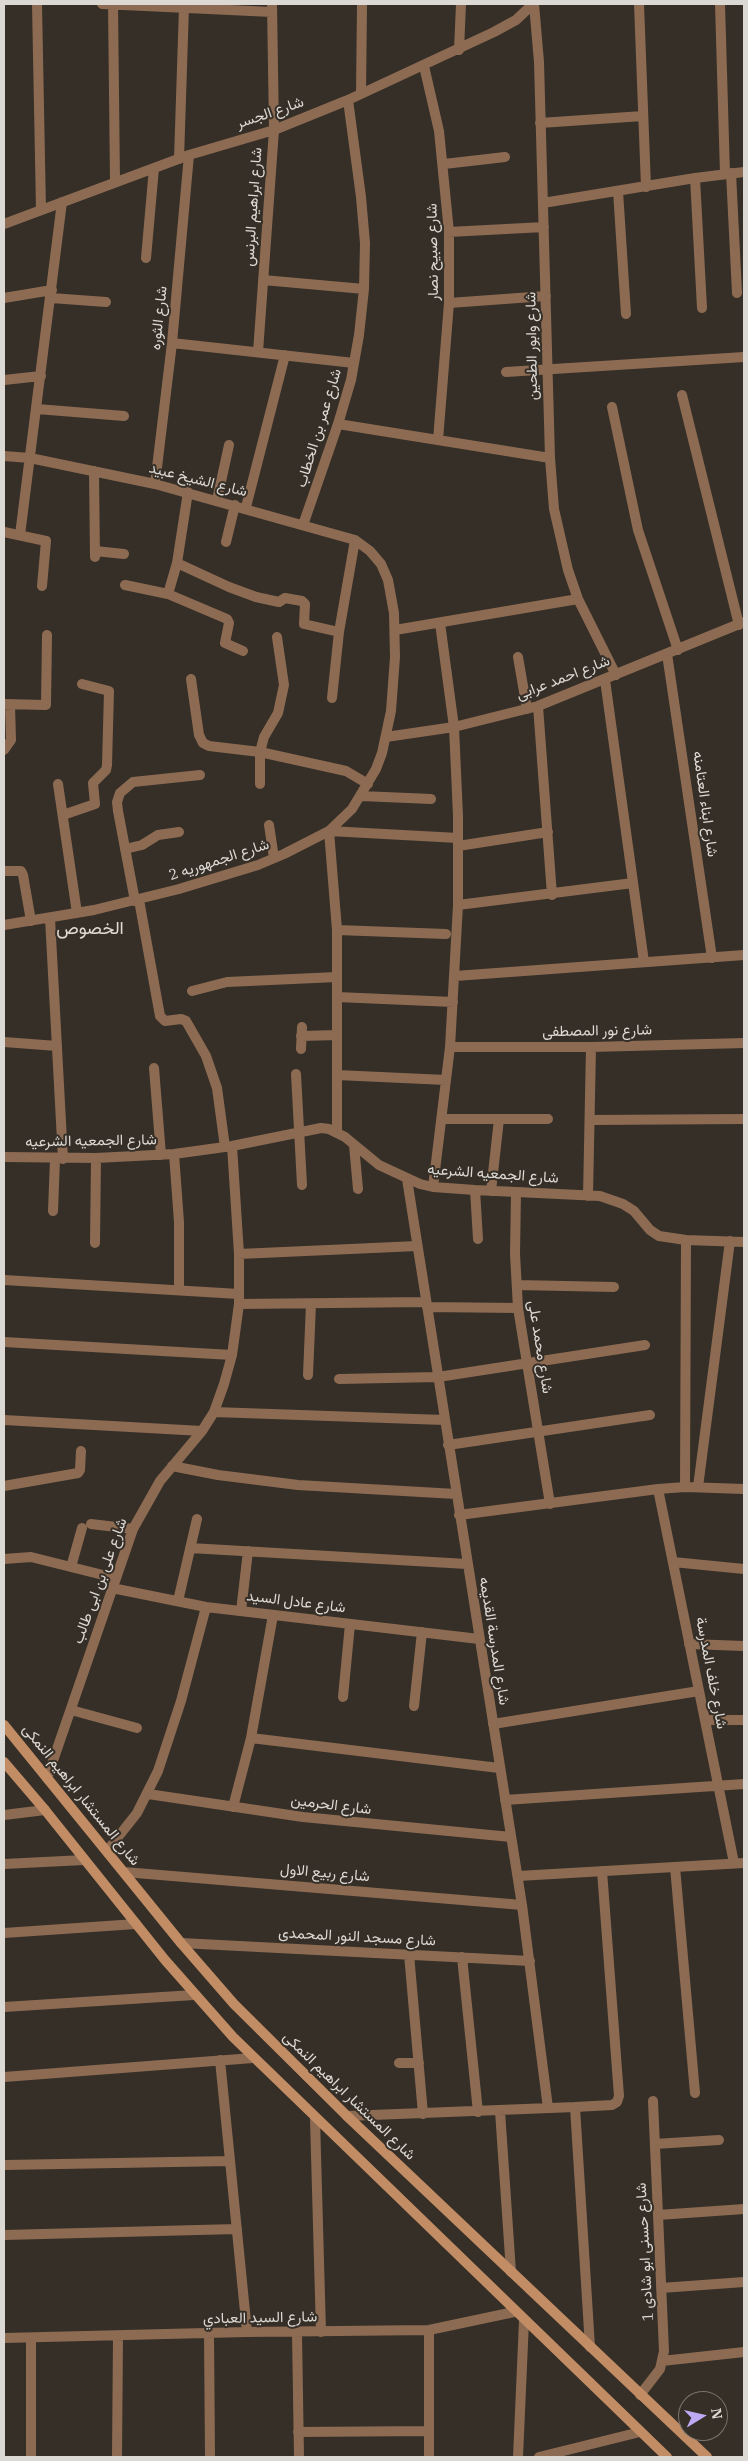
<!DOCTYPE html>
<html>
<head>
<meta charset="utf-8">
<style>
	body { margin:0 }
	#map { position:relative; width:748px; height:2461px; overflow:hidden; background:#352f27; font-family:"IBM Plex Serif",serif }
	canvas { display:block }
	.frame { position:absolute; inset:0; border:5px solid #dcd8d3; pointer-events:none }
	.north { position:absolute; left:678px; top:2391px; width:50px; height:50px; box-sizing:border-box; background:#352f27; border:1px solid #78736c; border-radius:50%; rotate:81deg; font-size:14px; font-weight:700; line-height:20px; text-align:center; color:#dcd8d3 }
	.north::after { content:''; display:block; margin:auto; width:18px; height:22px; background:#bfa9f4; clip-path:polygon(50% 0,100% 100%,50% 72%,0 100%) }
</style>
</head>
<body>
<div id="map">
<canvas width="748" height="2461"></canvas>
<div class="frame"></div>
<div class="north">N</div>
</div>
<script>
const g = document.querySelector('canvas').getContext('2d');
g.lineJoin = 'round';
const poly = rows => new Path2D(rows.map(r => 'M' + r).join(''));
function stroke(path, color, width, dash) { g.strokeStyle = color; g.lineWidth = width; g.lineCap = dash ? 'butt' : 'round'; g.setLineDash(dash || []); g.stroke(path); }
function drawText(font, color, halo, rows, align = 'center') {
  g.font = font + ' "IBM Plex Serif",Vazirmatn,serif'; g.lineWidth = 4; g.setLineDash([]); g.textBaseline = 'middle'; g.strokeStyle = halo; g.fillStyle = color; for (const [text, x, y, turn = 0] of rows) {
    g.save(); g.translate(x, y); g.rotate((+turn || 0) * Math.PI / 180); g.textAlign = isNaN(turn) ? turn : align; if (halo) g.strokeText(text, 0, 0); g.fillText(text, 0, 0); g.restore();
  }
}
stroke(poly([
	[37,4,41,210],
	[102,4,272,12],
	[113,4,115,182],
	[534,4,539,62,550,458,554,509,568,570,578,599,616,675],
	[639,4,646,187],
	[720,4,725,174],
	[459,50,461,4],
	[424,66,439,131,449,232,449,303,438,440],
	[361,94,362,4],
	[540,123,643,116],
	[179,159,184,7],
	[444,164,505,157],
	[731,173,737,293],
	[695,178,702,308],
	[618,191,626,314],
	[543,203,695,178,744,172],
	[4,224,189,155,274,130,348,100,494,32,516,20,533,4],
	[449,232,544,227],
	[146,258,154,168],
	[263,280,364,289],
	[4,298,52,290],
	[51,298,106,302],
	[449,303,546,296],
	[172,343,354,363],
	[258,352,274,130,272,4],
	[506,372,744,357],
	[4,380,41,376],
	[682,395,739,625],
	[612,407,638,530,678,650],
	[37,409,124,416],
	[338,424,550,458],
	[4,456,30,458,155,484,355,540,370,551,381,564,388,580,394,613,395,657,391,711,382,753,376,769,352,809,329,831,284,854,258,865,179,889,94,910,4,925],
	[94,471,95,557],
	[155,484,172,343,189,155],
	[217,500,229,445],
	[246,507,285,355],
	[303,525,338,424,351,380,359,335,364,289,365,243,361,197,348,100],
	[4,532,46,541,42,586],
	[20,535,62,202],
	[226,542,235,505],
	[95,551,124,554],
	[177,563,229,587,256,597,279,602,285,598,302,601,305,604,304,624,339,632],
	[125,585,168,594,227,619,229,623,225,643,243,651],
	[168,594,177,563,188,492],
	[395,630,578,599],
	[667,654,712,958],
	[518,657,527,709],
	[191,679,199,735,203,743,209,746,260,752,346,771,368,784],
	[605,680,644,962],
	[332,698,339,632,355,540],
	[4,704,46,705,47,635],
	[538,706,552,895],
	[386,737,454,727,538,706,744,622],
	[4,750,11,740,10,705],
	[58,784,77,913],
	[260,784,260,752,264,737,278,713,284,685,277,637],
	[361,796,431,799],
	[63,815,95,804,93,783,106,770,107,765,109,691,82,684],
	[269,825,274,858],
	[458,846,548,832],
	[125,849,142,845,158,835,179,832],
	[4,871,21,871,23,875,31,921],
	[139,900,160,1016,165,1021,181,1019,186,1021,206,1056,217,1088,225,1147],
	[135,901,118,811,117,802,120,793,133,782,200,775],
	[458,905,633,883],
	[50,918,63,1159],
	[337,930,446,934],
	[455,976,744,955],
	[192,991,227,982,337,977],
	[337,997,453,1002],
	[301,1036,337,1035],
	[4,1042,57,1046],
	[450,1047,591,1047,744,1043],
	[301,1049,302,1027],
	[154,1068,161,1155],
	[296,1074,302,1185],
	[337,1075,446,1080],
	[442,1119,548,1119],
	[590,1120,744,1119],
	[337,1131,337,930,329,831,458,838],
	[354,1145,358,1189],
	[174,1154,179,1222,179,1290],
	[4,1157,96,1158,174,1154,232,1146,321,1128,329,1129,345,1137,379,1165,420,1184,433,1187,475,1190,600,1196,623,1204,634,1211,650,1230,659,1236,686,1240,744,1242],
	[407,1179,522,1905,548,2108],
	[433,1187,450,1047,458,905,458,816,454,727,440,623],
	[475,1190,478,1239],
	[491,1191,499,1119],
	[516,1193,515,1254,518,1308,550,1504],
	[588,1196,591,1047],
	[53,1211,55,1159],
	[95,1243,96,1158],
	[239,1254,417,1246],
	[4,1280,239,1294],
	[517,1285,614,1287],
	[239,1304,426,1302],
	[427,1307,518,1308],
	[4,1342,232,1355],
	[308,1375,311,1304],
	[339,1379,438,1377,645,1345],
	[214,1412,444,1420],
	[4,1420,202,1431],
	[448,1445,650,1415],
	[172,1466,218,1475,298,1485,456,1494],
	[4,1486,78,1473,80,1470,81,1451],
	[685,1487,686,1240],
	[698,1487,730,1241],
	[658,1489,734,1863],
	[459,1515,658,1489,685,1487,744,1489],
	[91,1524,133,1529],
	[190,1548,467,1564],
	[4,1559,31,1557,115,1578],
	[673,1562,744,1569],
	[71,1567,82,1528],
	[112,1588,206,1607,479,1639],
	[178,1601,197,1519],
	[241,1611,248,1551],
	[689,1644,744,1646],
	[343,1697,350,1624],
	[414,1706,422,1632],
	[71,1710,137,1728],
	[705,1720,744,1720],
	[493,1724,699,1691],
	[251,1738,499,1768],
	[47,1778,133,1529,160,1481,202,1431,214,1412,224,1384,232,1355,239,1304,239,1254,232,1146],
	[148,1794,303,1817,511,1837],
	[505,1800,744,1784],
	[233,1807,251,1738,273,1615],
	[4,1815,45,1810],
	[107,1851,137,1813,158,1771,181,1701,206,1607],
	[4,1864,84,1860],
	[675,1867,695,2093],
	[124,1872,522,1905],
	[518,1876,744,1863],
	[4,1933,136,1924],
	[181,1943,530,1961],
	[409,1954,423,2114],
	[462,1957,478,2112],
	[4,2007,194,1995],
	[220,2060,247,2332],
	[399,2063,419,2063],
	[4,2077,253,2058],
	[575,2107,590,2347],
	[500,2111,511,2272],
	[347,2116,575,2107,612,2105,617,2102,619,2096,602,1871],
	[315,2119,321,2332],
	[655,2144,719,2140],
	[4,2165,230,2161],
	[658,2215,744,2209],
	[4,2235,237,2229],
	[661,2288,744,2282],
	[429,2330,429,2457],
	[297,2333,299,2457],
	[209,2334,210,2457],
	[4,2338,247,2332,429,2330,514,2312],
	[31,2338,31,2457],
	[662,2361,744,2352],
	[640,2395,660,2369,664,2351,653,2101],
	[298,2432,429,2431],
	[117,2457,118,2336],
	[518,2457,524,2321],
	[539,2457,640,2432]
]), '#8d6b53', 10);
stroke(poly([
	[4,1725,181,1943,234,2004,347,2116,707,2457],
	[4,1762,45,1810,165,1960,233,2037,667,2457]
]), '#c28c64', 10);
drawText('15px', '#dcd8d3', '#352f27', [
	["شارع الجسر",270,113,-19],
	["شارع ابراهيم البرنس",253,207,-86],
	["شارع صبيح نصار",433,252,-91],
	["شارع الثوره",159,318,-84],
	["شارع وابور الطحين",532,346,-91],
	["شارع عمر بن الخطاب",319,428,-73],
	["شارع الشيخ عبيد",198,480,14],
	["شارع احمد عرابى",563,678,-21],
	["شارع ابناء العتامنه",705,804,82],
	["شارع الجمهوريه 2",219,860,-18],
	["شارع نور المصطفى",597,1031,-1],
	["شارع الجمعيه الشرعيه",91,1141,-1],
	["شارع الجمعيه الشرعيه",493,1174,4],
	["شارع محمد على",540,1347,81],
	["شارع على بن ابى طالب",100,1581,-70],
	["شارع عادل السيد",296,1602,7],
	["شارع المدرسة القديمه",494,1641,81],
	["شارع خلف المدرسة",711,1673,79],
	["شارع المستشار ابراهيم النمكى",81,1795,51],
	["شارع الحرمين",331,1805,7],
	["شارع ربيع الاول",325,1873,5],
	["شارع مسجد النور المحمدى",357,1937,3],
	["شارع المستشار ابراهيم النمكى",349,2096,44],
	["شارع حسنى ابو شادى 1",645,2252,-93],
	["شارع السيد العبادي",260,2318,-1]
]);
drawText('18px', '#e3dbd1', '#352f27', [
	["الخصوص",90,929]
]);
</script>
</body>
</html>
